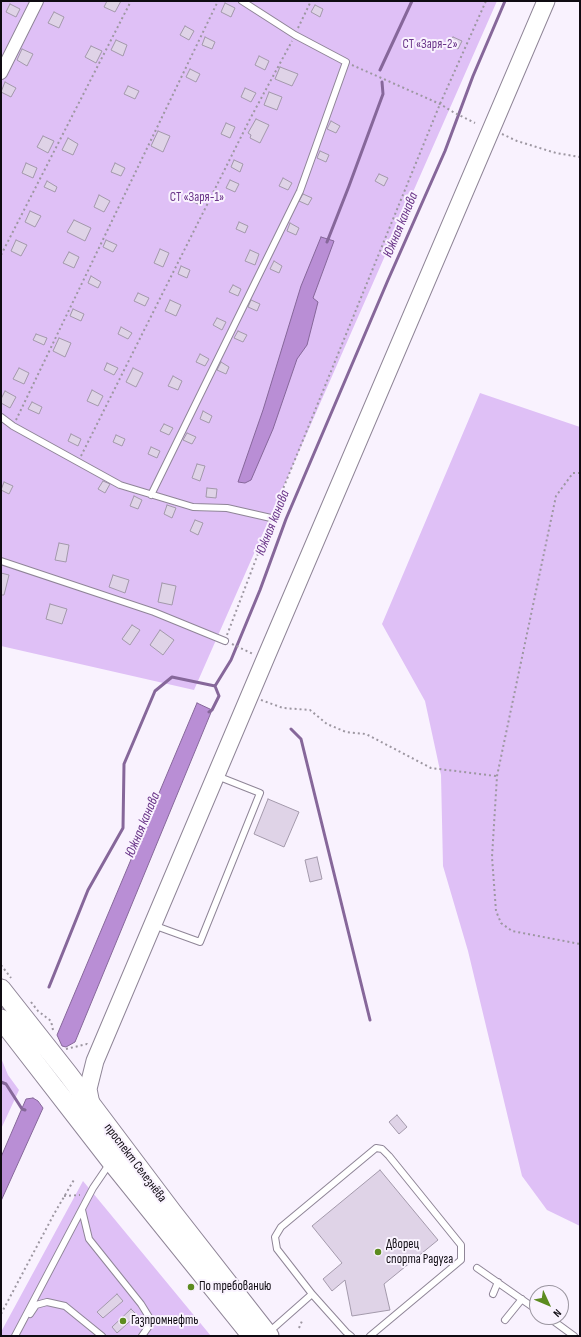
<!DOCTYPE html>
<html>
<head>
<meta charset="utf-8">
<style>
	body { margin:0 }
	#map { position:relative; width:581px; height:1337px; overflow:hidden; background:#f9f2fe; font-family:"Sofia Sans Condensed",sans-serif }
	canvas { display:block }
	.frame { position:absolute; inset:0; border:2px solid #0f0b12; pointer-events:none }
	.north { position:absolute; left:529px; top:1285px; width:40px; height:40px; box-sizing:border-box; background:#f9f2fe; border:1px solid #9b96a0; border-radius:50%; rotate:134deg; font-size:11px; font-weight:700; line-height:16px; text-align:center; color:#0f0b12 }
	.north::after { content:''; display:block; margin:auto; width:14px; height:18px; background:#5c8b1f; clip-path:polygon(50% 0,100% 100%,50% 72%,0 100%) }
</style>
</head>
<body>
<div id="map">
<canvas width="581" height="1337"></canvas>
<div class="frame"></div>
<div class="north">N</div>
</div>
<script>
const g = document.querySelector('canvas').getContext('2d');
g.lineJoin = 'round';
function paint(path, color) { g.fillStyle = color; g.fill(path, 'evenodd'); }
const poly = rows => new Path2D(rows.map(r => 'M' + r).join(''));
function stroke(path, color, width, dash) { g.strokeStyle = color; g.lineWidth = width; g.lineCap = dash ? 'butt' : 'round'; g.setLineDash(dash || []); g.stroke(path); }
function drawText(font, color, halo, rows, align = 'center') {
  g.font = font + ' "Sofia Sans Condensed",sans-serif'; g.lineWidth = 4; g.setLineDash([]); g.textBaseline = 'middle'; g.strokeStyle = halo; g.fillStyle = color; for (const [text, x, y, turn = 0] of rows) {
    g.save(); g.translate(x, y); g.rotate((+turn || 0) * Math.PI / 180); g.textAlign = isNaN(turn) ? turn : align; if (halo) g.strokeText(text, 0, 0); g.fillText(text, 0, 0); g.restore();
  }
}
paint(poly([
	[1,1,497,1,194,690,1,646],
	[480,393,580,427,580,1226,547,1210,522,1176,468,951,443,866,441,775,425,701,382,624],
	[1,1058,8,1075,19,1090,1,1129],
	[83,1181,211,1336,1,1336,1,1332]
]), '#dfc0f6');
const water = poly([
	[321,237,334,241,313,298,318,302,307,345,297,359,273,429,251,480,245,483,238,482,263,410,301,286,321,237],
	[197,703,212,710,75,1042,66,1047,62,1046,57,1035,197,703],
	[33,1098,38,1101,43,1108,1,1201,1,1157,26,1099,33,1098]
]);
paint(water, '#b98ed5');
stroke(water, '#86679a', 1);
stroke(poly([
	[380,70,412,1],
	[327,242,349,186,383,94,382,82],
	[209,712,212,710,219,696,215,686,231,660,260,590,286,519,388,280,445,151,473,76,505,1],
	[291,729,301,739,370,1020],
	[49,987,88,890,123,828,124,764,155,691,172,677,215,686],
	[1,1082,6,1084,22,1109,25,1110]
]), '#86679a', 3);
const building = poly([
	[107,1,121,1,115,12,104,7,107,1],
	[225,3,235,8,231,17,221,12,225,3],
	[10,4,20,9,16,17,6,12,10,4],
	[315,5,323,9,320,17,311,12,315,5],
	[54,12,64,17,59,28,48,23,54,12],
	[185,26,194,31,189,40,180,35,185,26],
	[205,37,215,42,212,49,202,45,205,37],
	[453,37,462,41,458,49,449,44,453,37],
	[116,40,127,45,123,56,111,50,116,40],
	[91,46,102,51,96,63,85,57,91,46],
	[22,49,33,54,27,66,17,60,22,49],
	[259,56,269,61,265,70,255,65,259,56],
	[280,67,298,74,292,86,275,79,280,67],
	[190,69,200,74,196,82,186,77,190,69],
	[5,82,16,88,11,97,1,92,5,82],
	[128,86,139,91,135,99,124,94,128,86],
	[245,88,256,93,251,102,241,97,245,88],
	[269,92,282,97,277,110,264,105,269,92],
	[256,119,269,125,260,143,250,138,251,135,248,133,256,119],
	[331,121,340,126,336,133,327,129,331,121],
	[226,123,235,127,230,138,221,134,226,123],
	[158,131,170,136,163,152,151,146,158,131],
	[43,136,54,141,48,153,37,147,43,136],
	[68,138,78,144,73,155,62,150,68,138],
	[320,151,329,155,326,162,317,158,320,151],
	[234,160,243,164,240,172,231,167,234,160],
	[26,163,37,168,33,178,22,173,26,163],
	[115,163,125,168,121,176,111,172,115,163],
	[379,174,388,178,384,186,375,181,379,174],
	[283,178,292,183,288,190,279,186,283,178],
	[230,180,239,184,235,192,226,188,230,180],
	[47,181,57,187,55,192,44,187,47,181],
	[192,193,201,197,198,204,189,200,192,193],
	[303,194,312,198,308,205,299,201,303,194],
	[99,195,110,201,104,212,94,207,99,195],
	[30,211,41,216,35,227,25,222,30,211],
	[74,220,91,228,85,241,67,232,74,220],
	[239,222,248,226,245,233,236,229,239,222],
	[290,223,299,228,296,235,287,231,290,223],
	[16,240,27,245,21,256,11,251,16,240],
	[106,240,117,245,113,252,103,247,106,240],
	[160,249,169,253,163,267,154,263,160,249],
	[250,250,259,254,255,265,245,261,250,250],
	[69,252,79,257,74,268,63,263,69,252],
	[274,261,282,266,279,273,270,269,274,261],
	[181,266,190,270,187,278,178,274,181,266],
	[91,276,101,282,98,288,88,283,91,276],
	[233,285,241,289,238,296,229,292,233,285],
	[138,293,149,298,145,306,134,301,138,293],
	[170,300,181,305,176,316,165,311,170,300],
	[251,300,260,304,257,311,248,307,251,300],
	[73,309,84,314,81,321,70,316,73,309],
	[217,318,226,322,222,330,213,325,217,318],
	[121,327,132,333,128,339,118,334,121,327],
	[238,331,247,335,243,342,234,338,238,331],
	[36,334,47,338,44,345,33,340,36,334],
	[59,338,71,343,65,357,53,351,59,338],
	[200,354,209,359,205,366,196,362,200,354],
	[221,362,229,367,226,374,217,370,221,362],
	[107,363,118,368,114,375,104,370,107,363],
	[19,368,29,373,24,384,13,379,19,368],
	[133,368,143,373,136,387,126,382,133,368],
	[173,376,182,381,178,390,168,386,173,376],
	[92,390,103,396,98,406,87,401,92,390],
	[5,391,16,397,10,408,1,403,1,399,5,391],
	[32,402,42,407,39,414,28,409,32,402],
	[203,411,212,416,209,423,200,419,203,411],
	[164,424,173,428,169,435,160,431,164,424],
	[187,433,196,437,192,444,183,440,187,433],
	[71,434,81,439,78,446,68,441,71,434],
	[116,435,125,439,122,446,113,442,116,435],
	[151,447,160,451,157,458,148,454,151,447],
	[197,464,205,466,200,481,192,478,197,464],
	[103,481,110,484,105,493,98,489,103,481],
	[4,482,13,486,9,494,1,490,4,482],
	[207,488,217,489,216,498,206,497,207,488],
	[134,496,142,500,138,509,130,506,134,496],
	[167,505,176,508,172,518,164,514,167,505],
	[195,520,203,523,198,535,190,531,195,520],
	[59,543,69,545,66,562,55,560,59,543],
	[1,573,9,575,4,595,1,595,1,573],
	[113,575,129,580,125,593,109,587,113,575],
	[162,583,176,586,172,605,158,602,162,583],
	[50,604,67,609,62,624,46,619,50,604],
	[132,625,140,630,130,645,122,639,132,625],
	[160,630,174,640,163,655,150,645,160,630],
	[268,799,299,812,284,847,254,834,268,799],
	[317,857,322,879,310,882,305,860,317,857],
	[397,1115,407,1127,399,1134,389,1122,397,1115],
	[380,1170,438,1240,384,1284,390,1310,352,1316,345,1280,332,1291,323,1279,342,1263,312,1226,380,1170],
	[117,1294,123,1301,103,1318,97,1312,117,1294],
	[131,1309,137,1315,117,1333,112,1327,131,1309]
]);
paint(building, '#dfd3e7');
stroke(building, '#a399ab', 1);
const lane = poly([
	[1,417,13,426,120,485,193,507,227,508,271,518],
	[151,495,300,191,346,62,295,35,242,1],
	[1,561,154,612,225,641],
	[153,925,200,942,260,793,217,776],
	[82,1210,89,1239,141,1304,149,1317,151,1323,142,1336],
	[477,1268,537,1310],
	[493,1294,498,1282],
	[30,1314,36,1305,47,1302,65,1306,102,1336],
	[548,1317,574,1336],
	[505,1320,522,1299],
	[269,1332,312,1294],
	[15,1336,93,1188,110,1163],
	[351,1336,346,1332,312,1294,277,1249,275,1237,281,1227,376,1148,382,1149,389,1156,461,1245,461,1260,370,1336]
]);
const street = poly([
	[1,73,37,1]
]);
const secondary = poly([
	[91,1104,88,1089,95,1061,266,657,546,1]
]);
const primary = poly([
	[1,989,68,1074,172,1212,269,1336],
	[1,1019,111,1161,252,1336]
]);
stroke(lane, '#8f8597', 8);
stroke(street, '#8f8597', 14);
stroke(secondary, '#8f8597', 19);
stroke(primary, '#8f8597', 21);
stroke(poly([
	[298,28,311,1],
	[352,65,440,104,453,112,475,123],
	[502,134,517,141,556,153,580,157],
	[1,255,131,1],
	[16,420,218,1],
	[81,456,250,119,292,41],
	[580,473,573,473,556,496,497,776,492,857,496,911,501,923,512,931,580,944],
	[274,511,440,104,486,1],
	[227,635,269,525],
	[232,644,253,654],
	[261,700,283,708,310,710,327,724,346,732,366,734,431,768,496,776],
	[1,965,11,978],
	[31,1002,38,1011,51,1021,53,1030],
	[66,1049,87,1044,89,1045],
	[64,1196,80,1195],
	[1,1314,54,1214,75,1178],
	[299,1328,302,1321]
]), '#9d97a1', 2, [2, 3]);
stroke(lane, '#fff', 6);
stroke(street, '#fff', 12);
stroke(secondary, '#fff', 17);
stroke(primary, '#fff', 19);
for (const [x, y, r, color] of [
	[378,1252,4,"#5c8b1f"],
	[191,1287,4,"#5c8b1f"],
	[123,1321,4,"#5c8b1f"]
]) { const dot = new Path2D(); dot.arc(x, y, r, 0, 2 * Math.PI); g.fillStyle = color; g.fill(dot); stroke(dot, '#f9f2fe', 1.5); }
drawText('13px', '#693488', '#f9f2fe', [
	["СТ «Заря-2»",430,45],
	["СТ «Заря-1»",197,198]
]);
drawText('13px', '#0f0b12', '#f9f2fe', [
	["проспект Селезнёва",135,1163,53]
]);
drawText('13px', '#0f0b12', '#f9f2fe', [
	["Дворец",386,1245],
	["спорта Радуга",386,1260],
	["По требованию",199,1287],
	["Газпромнефть",131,1321]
], 'left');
drawText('italic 14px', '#693488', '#f9f2fe', [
	["Южная канава",401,225,-67],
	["Южная канава",273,523,-68],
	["Южная канава",143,825,-67]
]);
</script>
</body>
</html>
